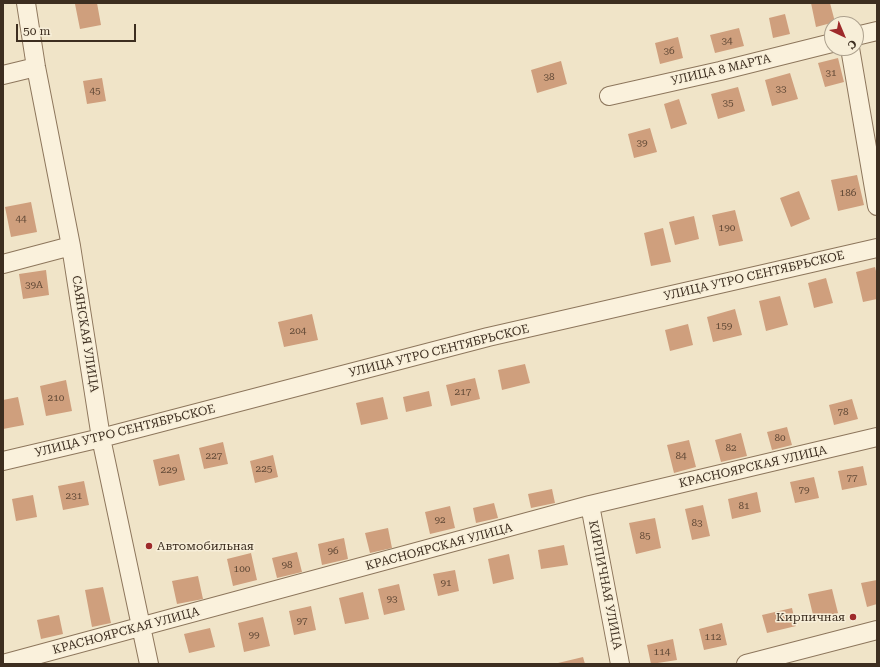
<!DOCTYPE html>
<html>
<head>
<meta charset="utf-8">
<style>
	body { margin:0 }
	#map { position:relative; width:880px; height:667px; overflow:hidden; background:#f0e4c8; font-family:"Roboto Serif",serif }
	canvas { display:block }
	.frame { position:absolute; inset:0; border:4px solid #3d2e20; pointer-events:none }
	.north { position:absolute; left:824px; top:16px; width:40px; height:40px; box-sizing:border-box; background:#f7eed8; border:1px solid #ada18e; border-radius:50%; rotate:136deg; font-size:11px; font-weight:700; line-height:16px; text-align:center; color:#3d2e20 }
	.north::after { content:''; display:block; margin:auto; width:14px; height:18px; background:#9e2a2b; clip-path:polygon(50% 0,100% 100%,50% 72%,0 100%) }
	.scale { position:absolute; left:16px; top:24px; width:120px; height:18px; box-sizing:border-box; border:2px solid #3d2e20; border-top:0; padding-left:5px; font-size:12px; line-height:14px; white-space:nowrap; color:#3d2e20; -webkit-text-stroke:3px #f7eed8; paint-order:stroke }
</style>
</head>
<body>
<div id="map">
<canvas width="880" height="667"></canvas>
<div class="frame"></div>
<div class="north">С</div>
<div class="scale">50 m</div>
</div>
<script>
const g = document.querySelector('canvas').getContext('2d');
g.lineJoin = 'round';
function paint(path, color) { g.fillStyle = color; g.fill(path, 'evenodd'); }
const poly = rows => new Path2D(rows.map(r => 'M' + r).join(''));
function stroke(path, color, width, dash) { g.strokeStyle = color; g.lineWidth = width; g.lineCap = dash ? 'butt' : 'round'; g.setLineDash(dash || []); g.stroke(path); }
function drawText(font, color, halo, rows, align = 'center') {
  g.font = font + ' "Roboto Serif",serif'; g.lineWidth = 3; g.setLineDash([]); g.textBaseline = 'middle'; g.strokeStyle = halo; g.fillStyle = color; for (const [text, x, y, turn = 0] of rows) {
    g.save(); g.translate(x, y); g.rotate((+turn || 0) * Math.PI / 180); g.textAlign = isNaN(turn) ? turn : align; if (halo) g.strokeText(text, 0, 0); g.fillText(text, 0, 0); g.restore();
  }
}
paint(poly([
	[79,3,97,3,101,25,80,29,75,4],
	[811,3,830,3,835,22,816,27],
	[785,14,790,34,773,38,769,18],
	[739,28,744,46,715,53,710,35],
	[678,37,683,58,660,64,655,43],
	[838,58,844,82,825,87,818,63],
	[561,61,567,84,537,93,531,70],
	[790,73,798,99,772,106,765,80],
	[102,78,106,101,87,104,83,81],
	[738,87,745,111,718,119,711,94],
	[679,99,687,124,671,129,664,104],
	[650,128,657,152,634,158,628,134],
	[857,175,864,205,838,211,831,180],
	[799,191,810,219,791,227,780,198],
	[31,202,37,232,11,237,5,207],
	[735,210,743,241,719,246,712,215],
	[694,216,699,239,675,245,669,222],
	[663,228,671,262,651,266,644,233],
	[875,267,877,275,877,299,863,302,856,272],
	[46,270,49,295,23,299,19,274],
	[826,278,833,303,814,308,808,283],
	[780,296,788,325,766,331,759,301],
	[735,309,742,335,713,342,707,317],
	[312,314,318,340,284,347,278,322],
	[688,324,693,345,670,351,665,330],
	[525,364,530,383,502,390,498,370],
	[475,378,480,399,451,406,446,385],
	[66,380,72,411,46,416,40,386],
	[429,391,432,406,406,412,403,397],
	[18,397,24,425,3,429,3,400],
	[383,397,388,419,361,425,356,403],
	[852,399,858,419,834,425,829,405],
	[787,427,792,445,772,450,767,432],
	[741,433,747,456,721,462,715,440],
	[689,440,696,467,674,473,667,445],
	[223,442,228,464,204,469,199,448],
	[179,454,185,480,159,486,153,460],
	[273,455,278,477,255,483,250,461],
	[863,466,867,485,842,490,838,471],
	[814,477,819,498,795,503,790,482],
	[84,481,89,505,63,510,58,486],
	[552,489,555,503,531,508,528,494],
	[757,492,761,512,732,519,728,499],
	[33,495,37,517,16,521,12,499],
	[494,503,498,518,476,523,473,508],
	[703,505,710,536,692,540,685,509],
	[450,506,455,528,430,534,425,512],
	[655,518,661,548,636,554,629,523],
	[388,528,392,548,370,553,365,533],
	[344,538,348,559,322,565,318,544],
	[564,545,568,565,541,569,538,550],
	[297,552,302,572,277,578,272,558],
	[251,553,257,580,233,586,227,559],
	[509,554,514,579,493,584,488,559],
	[455,570,459,591,438,596,433,574],
	[198,576,203,599,177,604,172,581],
	[877,580,877,604,867,607,861,583],
	[399,584,405,610,384,615,378,589],
	[103,587,111,623,92,627,85,590],
	[832,589,838,613,814,619,808,594],
	[363,592,369,619,345,624,339,598],
	[311,606,316,630,294,635,289,611],
	[792,608,796,626,767,633,762,615],
	[59,615,63,634,41,639,37,620],
	[263,617,270,646,244,652,238,623],
	[722,623,727,645,704,650,699,629],
	[210,628,215,647,189,653,184,634],
	[673,639,677,660,651,664,647,645],
	[583,657,585,664,558,664,558,663]
]), '#cf9f7d');
const minor = poly([
	[26,3,36,67,71,246,101,438,149,664],
	[856,36,877,31],
	[850,48,877,206],
	[3,75,36,67],
	[609,96,720,71,832,43],
	[3,264,71,246],
	[3,461,101,438,488,337,877,248],
	[590,505,620,664],
	[3,664,590,505,877,437],
	[746,664,877,630]
]);
stroke(minor, '#8d765c', 20);
stroke(minor, '#faf1dc', 18);
for (const [x, y, r, color] of [
	[149,546,4,"#9e2a2b"],
	[853,617,4,"#9e2a2b"]
]) { const dot = new Path2D(); dot.arc(x, y, r, 0, 2 * Math.PI); g.fillStyle = color; g.fill(dot); stroke(dot, '#f7eed8', 1.5); }
drawText('10px', '#624a37', null, [
	["34",727,41],
	["36",669,51],
	["31",831,73],
	["38",549,77],
	["33",781,89],
	["45",95,91],
	["35",728,103],
	["39",642,143],
	["186",848,193],
	["44",21,219],
	["190",727,228],
	["39А",34,285],
	["159",724,326],
	["204",298,331],
	["217",463,392],
	["210",56,398],
	["78",843,412],
	["80",780,438],
	["82",731,448],
	["227",214,456],
	["84",681,456],
	["225",264,469],
	["229",169,470],
	["77",852,478],
	["79",804,490],
	["231",74,496],
	["81",744,506],
	["92",440,520],
	["83",697,523],
	["85",645,536],
	["96",333,551],
	["98",287,565],
	["100",242,569],
	["91",446,583],
	["93",392,599],
	["97",302,621],
	["99",254,635],
	["112",713,637],
	["114",662,652]
]);
drawText('12px', '#3d2e20', '#f7eed8', [
	["УЛИЦА 8 МАРТА",721,70,-13],
	["УЛИЦА УТРО СЕНТЯБРЬСКОЕ",754,276,-13],
	["САЯНСКАЯ УЛИЦА",85,334,81],
	["УЛИЦА УТРО СЕНТЯБРЬСКОЕ",439,351,-14],
	["УЛИЦА УТРО СЕНТЯБРЬСКОЕ",125,431,-14],
	["КРАСНОЯРСКАЯ УЛИЦА",753,467,-13],
	["КРАСНОЯРСКАЯ УЛИЦА",439,547,-15],
	["КИРПИЧНАЯ УЛИЦА",605,585,79],
	["КРАСНОЯРСКАЯ УЛИЦА",126,631,-15]
]);
drawText('12px', '#3d2e20', '#f7eed8', [
	["Автомобильная",157,546],
	["Кирпичная",845,617,"right"]
], 'left');
</script>
</body>
</html>
